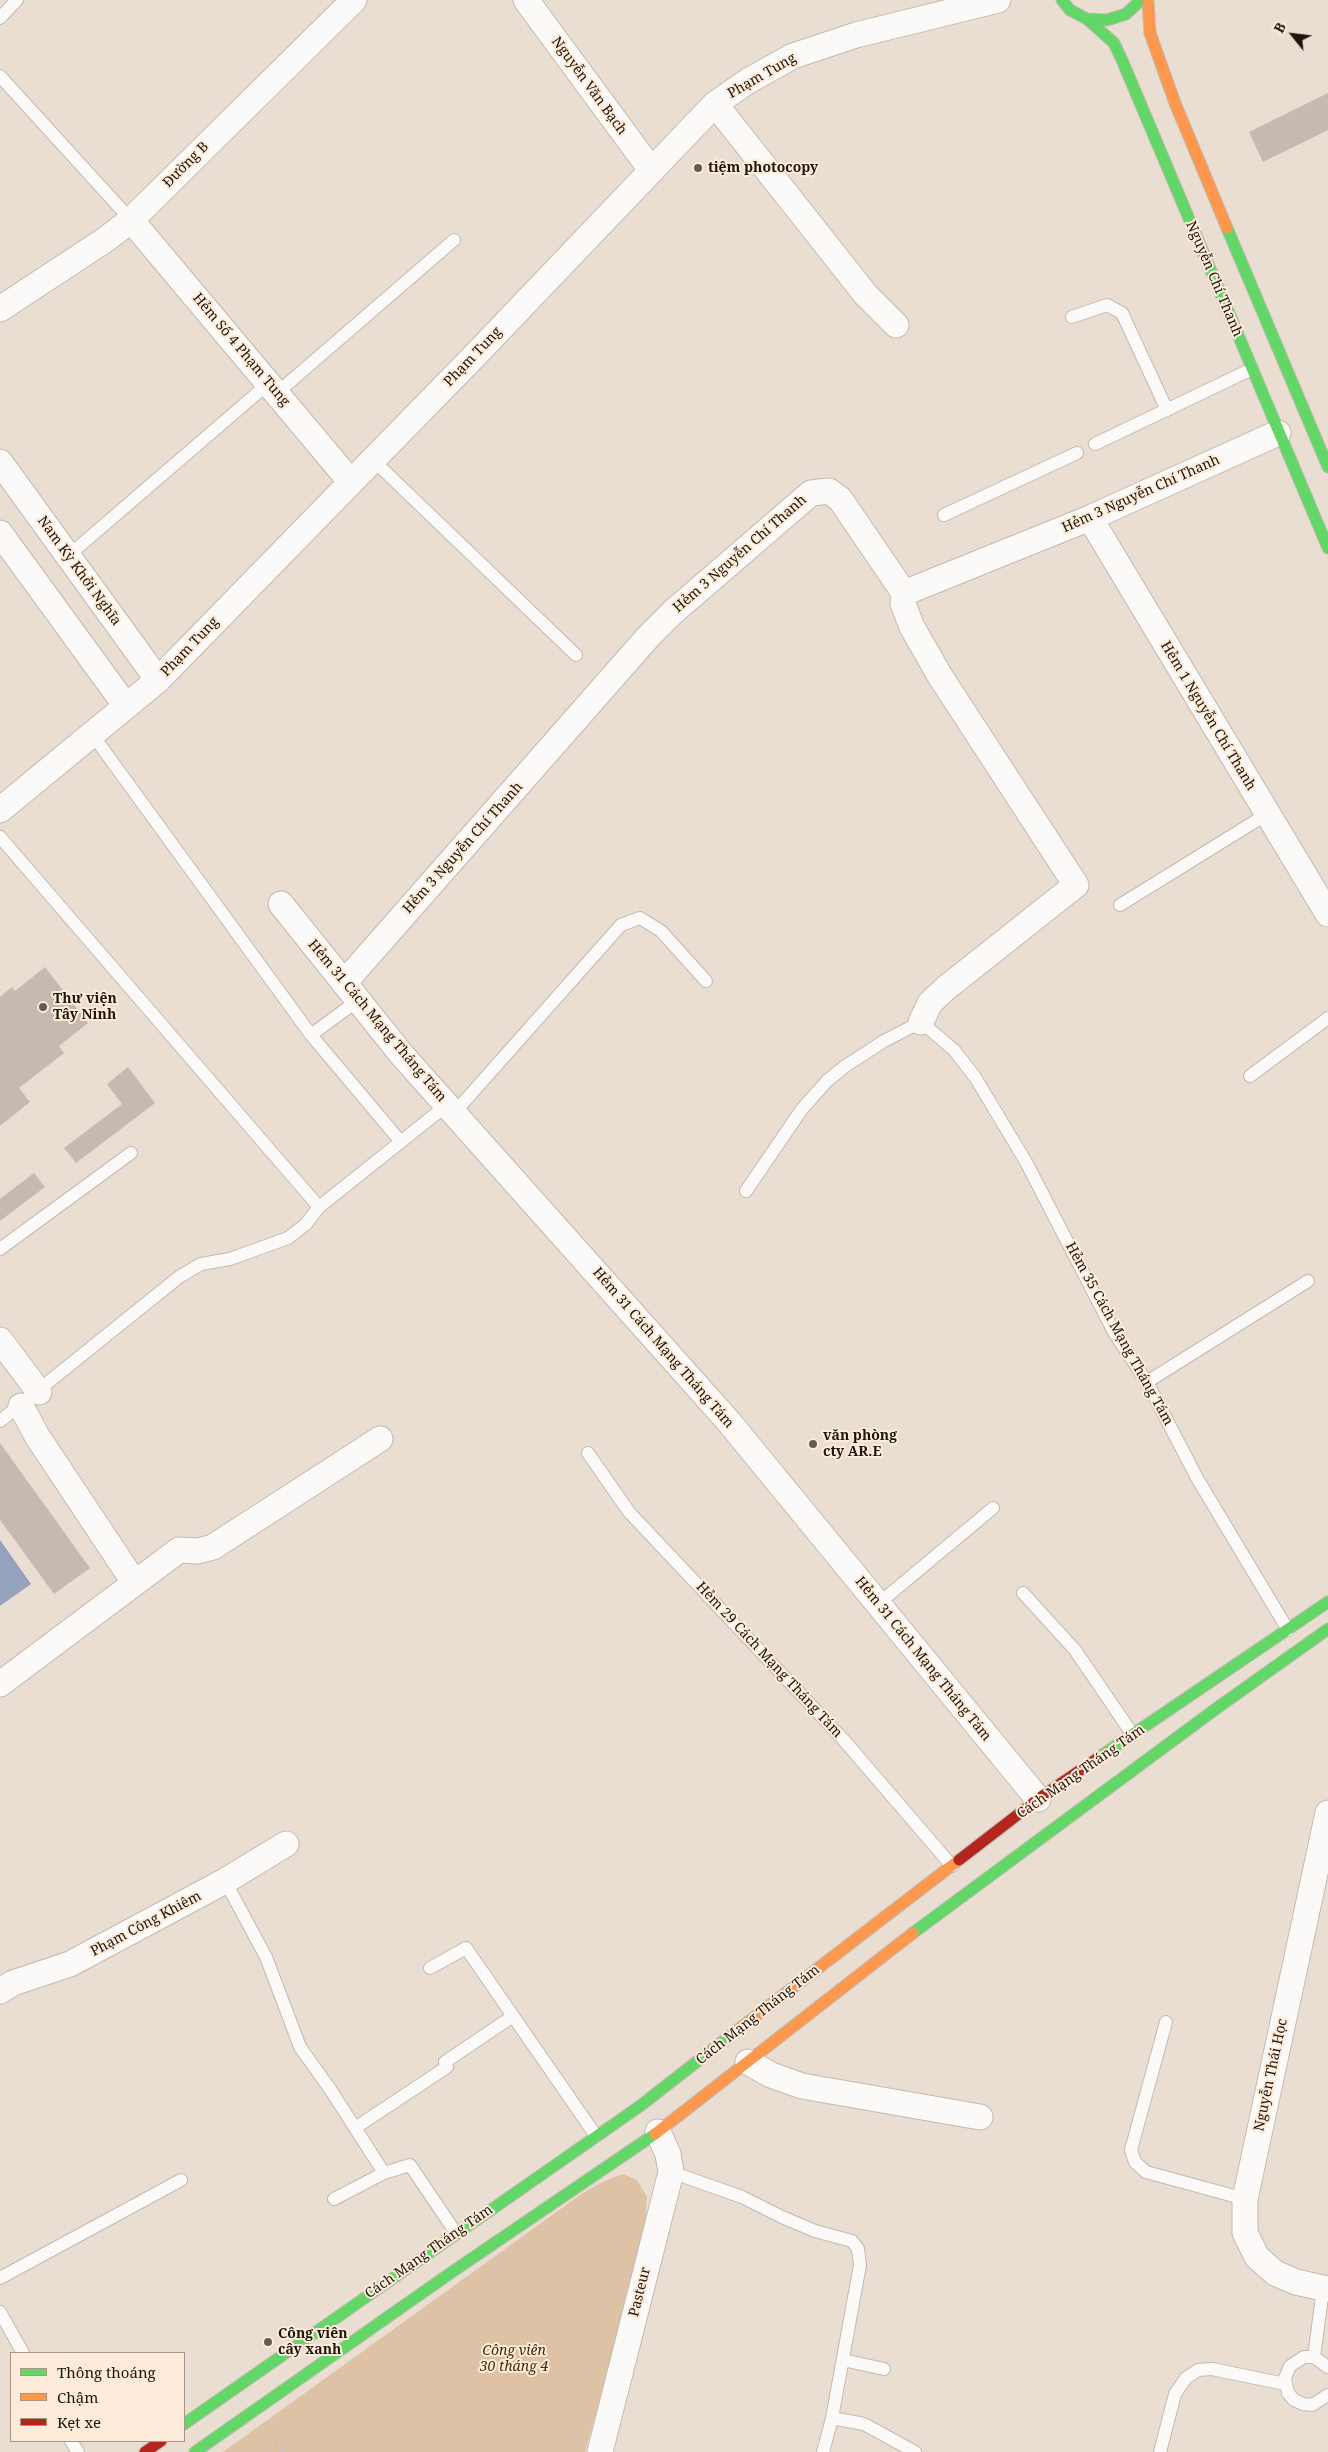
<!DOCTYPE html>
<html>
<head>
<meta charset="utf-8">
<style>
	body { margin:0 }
	#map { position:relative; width:1328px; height:2452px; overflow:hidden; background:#eaddd2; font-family:"Noto Serif",serif }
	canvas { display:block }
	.legend { position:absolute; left:10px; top:2352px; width:175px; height:90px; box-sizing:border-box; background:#feebd9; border:1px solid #a49688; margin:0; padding:6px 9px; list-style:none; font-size:15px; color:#1d160e }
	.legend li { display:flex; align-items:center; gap:10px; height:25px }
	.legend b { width:25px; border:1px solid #a49688 }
	.north { position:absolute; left:1268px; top:10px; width:50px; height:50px; -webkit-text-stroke:4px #feebd9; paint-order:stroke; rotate:299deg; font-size:14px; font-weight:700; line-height:20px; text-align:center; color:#1d160e }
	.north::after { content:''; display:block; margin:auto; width:18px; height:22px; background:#1d160e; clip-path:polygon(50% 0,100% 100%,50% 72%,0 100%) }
</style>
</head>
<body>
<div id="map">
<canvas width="1328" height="2452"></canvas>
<ul class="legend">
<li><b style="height:6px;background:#63d668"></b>Thông thoáng</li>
<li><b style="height:6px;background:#ff974d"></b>Chậm</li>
<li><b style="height:6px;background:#b3261e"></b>Kẹt xe</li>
</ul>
<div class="north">B</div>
</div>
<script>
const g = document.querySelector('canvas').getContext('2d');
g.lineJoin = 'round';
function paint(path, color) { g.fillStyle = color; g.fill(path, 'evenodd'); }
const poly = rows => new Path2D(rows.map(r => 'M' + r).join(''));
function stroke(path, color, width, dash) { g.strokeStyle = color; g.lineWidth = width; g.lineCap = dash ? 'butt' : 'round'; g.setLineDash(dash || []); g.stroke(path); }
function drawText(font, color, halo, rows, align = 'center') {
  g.font = font + ' "Noto Serif",serif'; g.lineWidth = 4; g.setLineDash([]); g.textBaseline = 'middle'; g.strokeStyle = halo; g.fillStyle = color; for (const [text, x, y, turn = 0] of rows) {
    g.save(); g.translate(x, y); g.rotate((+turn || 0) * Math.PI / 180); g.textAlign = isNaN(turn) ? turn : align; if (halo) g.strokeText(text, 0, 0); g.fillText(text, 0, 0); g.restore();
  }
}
paint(poly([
	[623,2174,637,2180,647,2197,644,2244,585,2452,223,2452,580,2195,602,2182]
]), '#ddc2a6');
paint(poly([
	[0,1540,31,1584,0,1606]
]), '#94a2be');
paint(poly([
	[1328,93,1328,130,1263,162,1249,132],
	[45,967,88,1023,59,1046,64,1053,19,1088,30,1102,0,1126,0,997,12,987,15,991],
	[128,1067,155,1103,76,1163,64,1148,122,1104,107,1084],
	[34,1173,45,1187,0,1221,0,1199],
	[0,1443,90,1568,54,1594,0,1520]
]), '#c4bab2');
const lane = poly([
	[0,18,17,0],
	[0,76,131,220],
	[1072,317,1107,305,1122,313,1167,410],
	[277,393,454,240],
	[1095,444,1252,369],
	[372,459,576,655],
	[944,515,1077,453],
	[68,556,269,383],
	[92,734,311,1035],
	[0,837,319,1207],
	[1120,905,1267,814],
	[357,1001,311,1035,401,1142],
	[1250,1076,1328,1018],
	[455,1112,621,925,640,918,661,931,706,981],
	[746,1191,802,1109,827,1081,844,1067,884,1041,921,1022,954,1050,975,1077,1026,1162,1115,1334,1147,1382,1197,1478,1288,1630],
	[0,1249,131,1153],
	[1147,1382,1308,1281],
	[0,1421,179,1277,201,1264,230,1259,288,1238,306,1224,319,1207,447,1105],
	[588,1453,629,1512,842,1738,952,1866],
	[1023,1593,1075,1650,1133,1735],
	[878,1604,993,1508],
	[225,1881,266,1957,300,2047,330,2089,384,2173,410,2165,456,2233],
	[430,1968,466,1948,596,2136],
	[1166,2022,1131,2150,1135,2162,1146,2172,1245,2199],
	[355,2128,447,2067,445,2062,513,2016],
	[671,2172,742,2197,782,2217,815,2231,852,2241,858,2249,860,2265,832,2418,823,2452],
	[334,2199,384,2173],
	[0,2278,181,2180],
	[0,2312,23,2353],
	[1314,2357,1323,2289],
	[843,2360,884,2369],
	[1328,2367,1314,2357,1304,2357,1290,2366,1285,2378,1288,2393,1294,2400,1303,2404,1312,2405,1328,2395],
	[832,2418,864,2424,915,2452],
	[71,2441,78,2452],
	[1160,2452,1175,2394,1186,2378,1198,2370,1212,2369,1285,2384]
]);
const street = poly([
	[526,0,652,171],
	[715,104,866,295,896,325],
	[131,220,350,481],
	[0,309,105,240,131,220,354,0],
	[0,462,158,680],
	[1090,518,1328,914],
	[0,533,126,706],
	[904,593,903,604,912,627,940,676,1076,885,946,988,930,1003,921,1022],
	[904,593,1090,518,1278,433],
	[0,810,158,680,484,346,715,104,748,81,793,56,856,35,998,0],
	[281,904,402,1055,729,1422,1038,1799],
	[344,983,648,637,673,612,811,493,829,491,840,499,904,593],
	[0,1340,39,1392],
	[21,1406,37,1436,134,1582],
	[0,1684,179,1550,198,1551,213,1547,380,1439],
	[1328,1813,1245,2199,1245,2233,1257,2257,1275,2273,1296,2282,1328,2289],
	[0,1991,13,1983,70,1964,225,1881,286,1844],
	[748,2062,771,2075,802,2086,980,2117],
	[600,2452,671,2172,668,2154,658,2132]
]);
const fast = poly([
	[1062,0,1070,10,1087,19,1107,20,1126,14,1141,0],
	[1087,19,1114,43,1122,60,1328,548],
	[1227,228,1328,467],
	[1098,1758,1328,1602],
	[913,1933,1217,1708,1328,1629],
	[184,2424,640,2106,735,2032],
	[195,2452,452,2272,655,2134]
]);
const slow = poly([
	[1148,0,1150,33,1175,103,1227,228],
	[735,2032,959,1860],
	[655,2134,913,1933]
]);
const jam = poly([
	[959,1860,1038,1799,1098,1758],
	[145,2452,161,2441]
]);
stroke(lane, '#c3bab1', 14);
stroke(street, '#c3bab1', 27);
stroke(fast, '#c3bab1', 13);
stroke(slow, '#c3bab1', 13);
stroke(jam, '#c3bab1', 13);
stroke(poly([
	[262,2434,285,2452]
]), '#c7c3c0', 3, [4, 4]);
stroke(lane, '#fcfaf8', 12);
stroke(street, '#fcfaf8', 25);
stroke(fast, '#63d668', 11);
stroke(slow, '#ff974d', 11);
stroke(jam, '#b3261e', 11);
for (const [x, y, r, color] of [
	[698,168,5,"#655c53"],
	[43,1007,5,"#655c53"],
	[813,1444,5,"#655c53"],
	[268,2342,5,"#655c53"]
]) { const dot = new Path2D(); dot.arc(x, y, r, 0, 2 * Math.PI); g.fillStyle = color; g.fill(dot); stroke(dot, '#feebd9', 2); }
drawText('14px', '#1d160e', '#feebd9', [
	["Phạm Tung",762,76,-30],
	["Nguyễn Văn Bạch",589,86,54],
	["Đường B",186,165,-45],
	["Nguyễn Chí Thanh",1214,279,67],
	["Hẻm Số 4 Phạm Tung",241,350,50],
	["Phạm Tung",473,357,-46],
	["Hẻm 3 Nguyễn Chí Thanh",1141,494,-24],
	["Hẻm 3 Nguyễn Chí Thanh",740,554,-41],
	["Nam Kỳ Khởi Nghĩa",79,571,54],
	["Phạm Tung",190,647,-46],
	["Hẻm 1 Nguyễn Chí Thanh",1208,716,59],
	["Hẻm 3 Nguyễn Chí Thanh",463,848,-48],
	["Hẻm 31 Cách Mạng Tháng Tám",377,1021,50],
	["Hẻm 35 Cách Mạng Tháng Tám",1119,1334,61],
	["Hẻm 31 Cách Mạng Tháng Tám",663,1348,49],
	["Hẻm 31 Cách Mạng Tháng Tám",923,1659,51],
	["Hẻm 29 Cách Mạng Tháng Tám",769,1660,47],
	["Cách Mạng Tháng Tám",1081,1772,-35],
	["Phạm Công Khiêm",146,1924,-28],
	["Cách Mạng Tháng Tám",758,2015,-38],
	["Nguyễn Thái Học",1271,2075,-78],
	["Cách Mạng Tháng Tám",429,2252,-35],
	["Pasteur",640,2292,-76]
]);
drawText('bold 14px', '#1d160e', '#feebd9', [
	["tiệm photocopy",708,168],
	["Thư viện",53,999],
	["Tây Ninh",53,1015],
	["văn phòng",823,1436],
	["cty AR.E",823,1452],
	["Công viên",278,2334],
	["cây xanh",278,2350]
], 'left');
drawText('italic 14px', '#432704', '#feebd9', [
	["Công viên",514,2351],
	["30 tháng 4",514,2367]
]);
</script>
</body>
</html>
